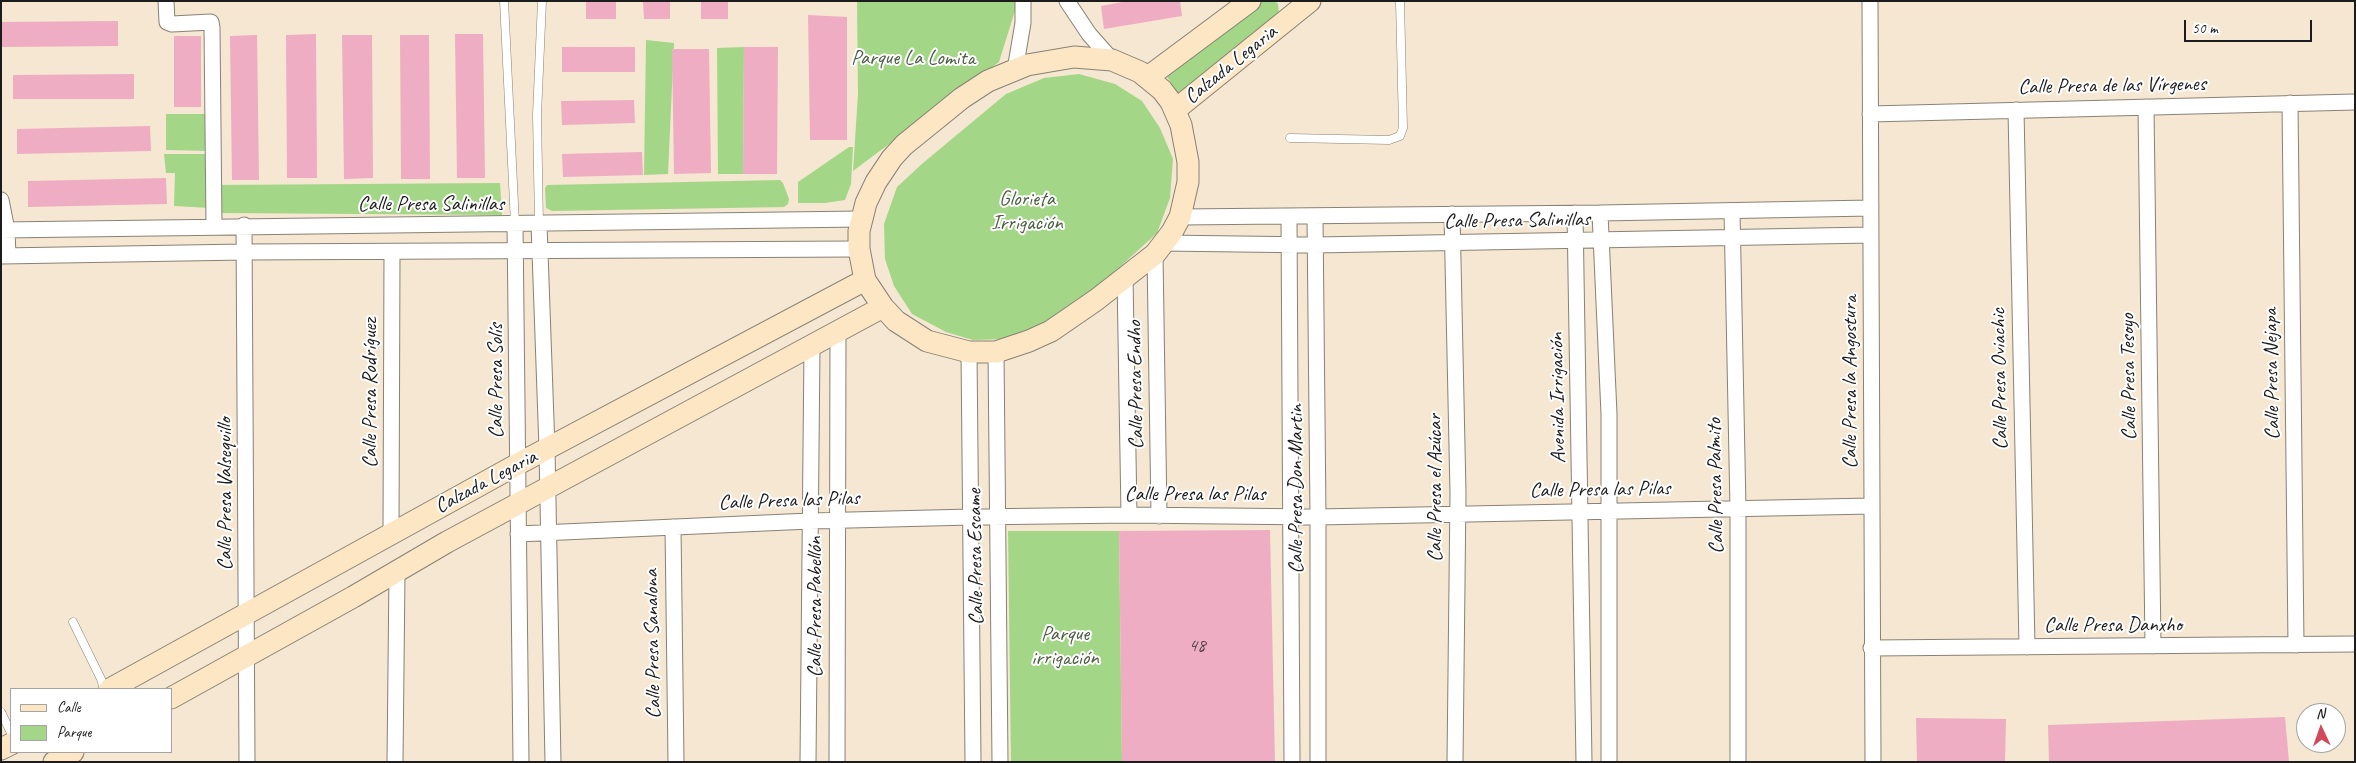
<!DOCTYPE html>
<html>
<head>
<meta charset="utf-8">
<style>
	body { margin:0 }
	#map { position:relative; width:2356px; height:763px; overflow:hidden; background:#f5e7d1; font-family:Caveat,sans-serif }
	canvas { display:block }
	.frame { position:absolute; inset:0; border:2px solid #1c1c1c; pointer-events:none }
	.legend { position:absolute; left:10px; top:688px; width:162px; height:65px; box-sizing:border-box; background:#fff; border:1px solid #a4a4a4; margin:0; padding:6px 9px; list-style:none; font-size:15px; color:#1c1c1c }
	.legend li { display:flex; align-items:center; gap:10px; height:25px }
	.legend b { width:25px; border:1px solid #a4a4a4 }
	.north { position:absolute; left:2296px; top:703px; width:50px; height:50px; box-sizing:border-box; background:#fff; border:1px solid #a4a4a4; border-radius:50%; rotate:357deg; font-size:14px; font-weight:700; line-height:20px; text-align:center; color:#1c1c1c }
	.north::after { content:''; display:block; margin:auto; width:18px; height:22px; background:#d1495b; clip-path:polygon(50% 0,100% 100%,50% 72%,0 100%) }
	.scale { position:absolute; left:2184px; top:20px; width:128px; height:22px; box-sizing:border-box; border:2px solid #1c1c1c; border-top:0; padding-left:6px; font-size:15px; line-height:18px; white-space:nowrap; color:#1c1c1c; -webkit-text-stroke:4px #fff; paint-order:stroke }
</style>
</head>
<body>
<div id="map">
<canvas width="2356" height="763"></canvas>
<div class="frame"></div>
<ul class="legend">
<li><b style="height:6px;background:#fce6c4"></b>Calle</li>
<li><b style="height:14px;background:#a3d787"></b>Parque</li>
</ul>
<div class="north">N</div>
<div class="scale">50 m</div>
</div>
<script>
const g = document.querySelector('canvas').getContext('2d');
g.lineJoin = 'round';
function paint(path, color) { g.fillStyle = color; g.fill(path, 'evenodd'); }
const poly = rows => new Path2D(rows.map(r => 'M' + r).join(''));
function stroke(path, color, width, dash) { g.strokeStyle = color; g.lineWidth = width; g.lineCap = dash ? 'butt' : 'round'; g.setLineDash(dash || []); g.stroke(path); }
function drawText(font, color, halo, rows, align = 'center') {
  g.font = font + ' Caveat,sans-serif'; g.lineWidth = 4; g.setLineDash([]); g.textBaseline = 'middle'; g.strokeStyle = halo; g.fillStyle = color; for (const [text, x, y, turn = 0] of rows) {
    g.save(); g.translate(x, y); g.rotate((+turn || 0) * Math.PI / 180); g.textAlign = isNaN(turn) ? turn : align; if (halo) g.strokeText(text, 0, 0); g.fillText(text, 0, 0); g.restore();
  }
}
paint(poly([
	[1018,1,999,62,853,171,858,94,857,2],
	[1254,1,1275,1,1278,4,1279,14,1180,96,1163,71],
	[646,40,674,43,668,174,644,175],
	[744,47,743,174,718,174,717,48],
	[1079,74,1115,84,1142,101,1160,128,1173,159,1170,198,1157,233,1088,296,1035,330,1007,339,973,340,946,332,912,314,894,286,885,259,884,224,897,187,923,163,1006,94,1044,78],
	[166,114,210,114,208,151,166,150],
	[849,147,853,147,851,184,845,200,825,203,798,203,798,182],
	[164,154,210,154,210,208,174,206,175,173,166,173],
	[780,180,783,183,789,199,788,204,784,207,552,211,546,208,545,188,547,185],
	[500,183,502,215,220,213,216,185],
	[1008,531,1119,531,1122,762,1011,762]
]), '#a3d787');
paint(poly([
	[586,1,616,1,616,19,586,19],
	[643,1,670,1,670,19,644,19],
	[701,1,728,1,728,19,701,19],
	[1128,1,1180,1,1182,16,1104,29,1101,6],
	[808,15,847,17,847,140,810,140],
	[118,21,118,46,1,47,1,22],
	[316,34,317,178,287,178,286,35],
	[455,34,483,34,485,178,457,178],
	[257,35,259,180,232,180,230,36],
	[342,35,372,35,373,178,344,179],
	[400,35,429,35,430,179,401,179],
	[174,36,201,36,201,107,174,107],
	[562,47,635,47,635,72,562,72],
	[744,47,778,47,777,174,743,174],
	[672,49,709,49,711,173,674,174],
	[134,74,134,99,13,99,13,75],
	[634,100,635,123,562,125,561,101],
	[150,126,151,151,17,154,17,129],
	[642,152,643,175,563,177,562,154],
	[166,178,167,204,28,207,28,181],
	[1270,530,1275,762,1122,762,1119,531],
	[2285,717,2289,762,2049,762,2048,725],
	[1916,718,2006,719,2005,762,1917,762]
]), '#eeadc3');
const lane = poly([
	[504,1,515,224],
	[1290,138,1389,140,1400,136,1403,128,1400,1],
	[539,224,537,115,542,1],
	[73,622,101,679,104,689],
	[1,712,11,733]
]);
const street = poly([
	[166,1,167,22,172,24,211,22,212,28,214,226],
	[1067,1,1089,34,1112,60],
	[1870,1,1873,762],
	[1015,70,1023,23,1023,1],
	[2290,103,2296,645],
	[2146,107,2153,646],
	[2016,110,2027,647],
	[1870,114,2355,102],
	[1,200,7,230,8,256],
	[1732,211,1738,509,1738,762],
	[1575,213,1584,762],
	[1600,213,1609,414,1609,762],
	[1452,214,1458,493,1455,762],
	[1180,217,1600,213,1871,208],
	[1289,217,1292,762],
	[1315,217,1318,517,1318,762],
	[515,224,521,762],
	[539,224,547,449,553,762],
	[244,225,247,762],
	[1,230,861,219],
	[1163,243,1315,245,1871,235],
	[1155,254,1159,516],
	[1,256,245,252,859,249],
	[1125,277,1129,515],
	[969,352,973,762],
	[996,352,1000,762],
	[673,527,676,762],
	[391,533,392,253],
	[518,534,810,521,971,517,1129,515,1318,517,1872,506],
	[1871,648,2355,644],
	[395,762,397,572],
	[808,762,812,346],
	[837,762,838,332]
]);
const secondary = poly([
	[1074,57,1112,60,1140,72,1162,90,1171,102,1181,125,1188,162,1188,182,1180,217,1172,232,1155,254,1096,300,1051,331,1029,341,996,352,969,352,927,341,896,321,883,307,865,280,859,249,859,231,866,203,876,182,892,158,904,145,962,98,988,81,1027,65,1074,57],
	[1148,77,1250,1],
	[1175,110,1310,1],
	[110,689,518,464,865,280],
	[171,698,353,597,447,542,883,307],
	[1,749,11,744],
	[54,762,73,752]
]);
stroke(lane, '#888276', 9);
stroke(street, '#888276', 17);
stroke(secondary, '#888276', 23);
stroke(lane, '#fff', 8);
stroke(street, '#fff', 15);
stroke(secondary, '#fce6c4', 21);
drawText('19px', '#504046', null, [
	["48",1197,646]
]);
drawText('21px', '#4b5d41', '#fff', [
	["Parque La Lomita",913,58],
	["Glorieta",1027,199],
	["Irrigación",1027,223],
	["Parque",1065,634],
	["irrigación",1065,658]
]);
drawText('21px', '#1c1c1c', '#fff', [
	["Calzada Legaria",1231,65,-39],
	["Calle Presa de las Vírgenes",2112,86,-1],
	["Calle Presa Salinillas",431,204],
	["Calle Presa Salinillas",1517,221,-1],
	["Calle Presa Nejapa",2272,374,-91],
	["Calle Presa Tesoyo",2129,377,-91],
	["Calle Presa Oviachic",2000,379,-91],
	["Calle Presa Solís",496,381,-90],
	["Calle Presa la Angostura",1850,382,-90],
	["Calle Presa Endho",1136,385,-91],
	["Calle Presa Rodríguez",370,393,-90],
	["Avenida Irrigación",1558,398,-91],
	["Calzada Legaria",486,482,-28],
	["Calle Presa Palmito",1716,486,-91],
	["Calle Presa el Azúcar",1435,488,-90],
	["Calle Presa Don Martin",1296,489,-90],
	["Calle Presa las Pilas",1600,490,-1],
	["Calle Presa Valsequillo",225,494,-90],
	["Calle Presa las Pilas",1195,494],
	["Calle Presa las Pilas",789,501,-2],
	["Calle Presa Escame",976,557,-91],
	["Calle Presa Pabellón",815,607,-90],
	["Calle Presa Danxho",2113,625],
	["Calle Presa Sanalona",653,644,-91]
]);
</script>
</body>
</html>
